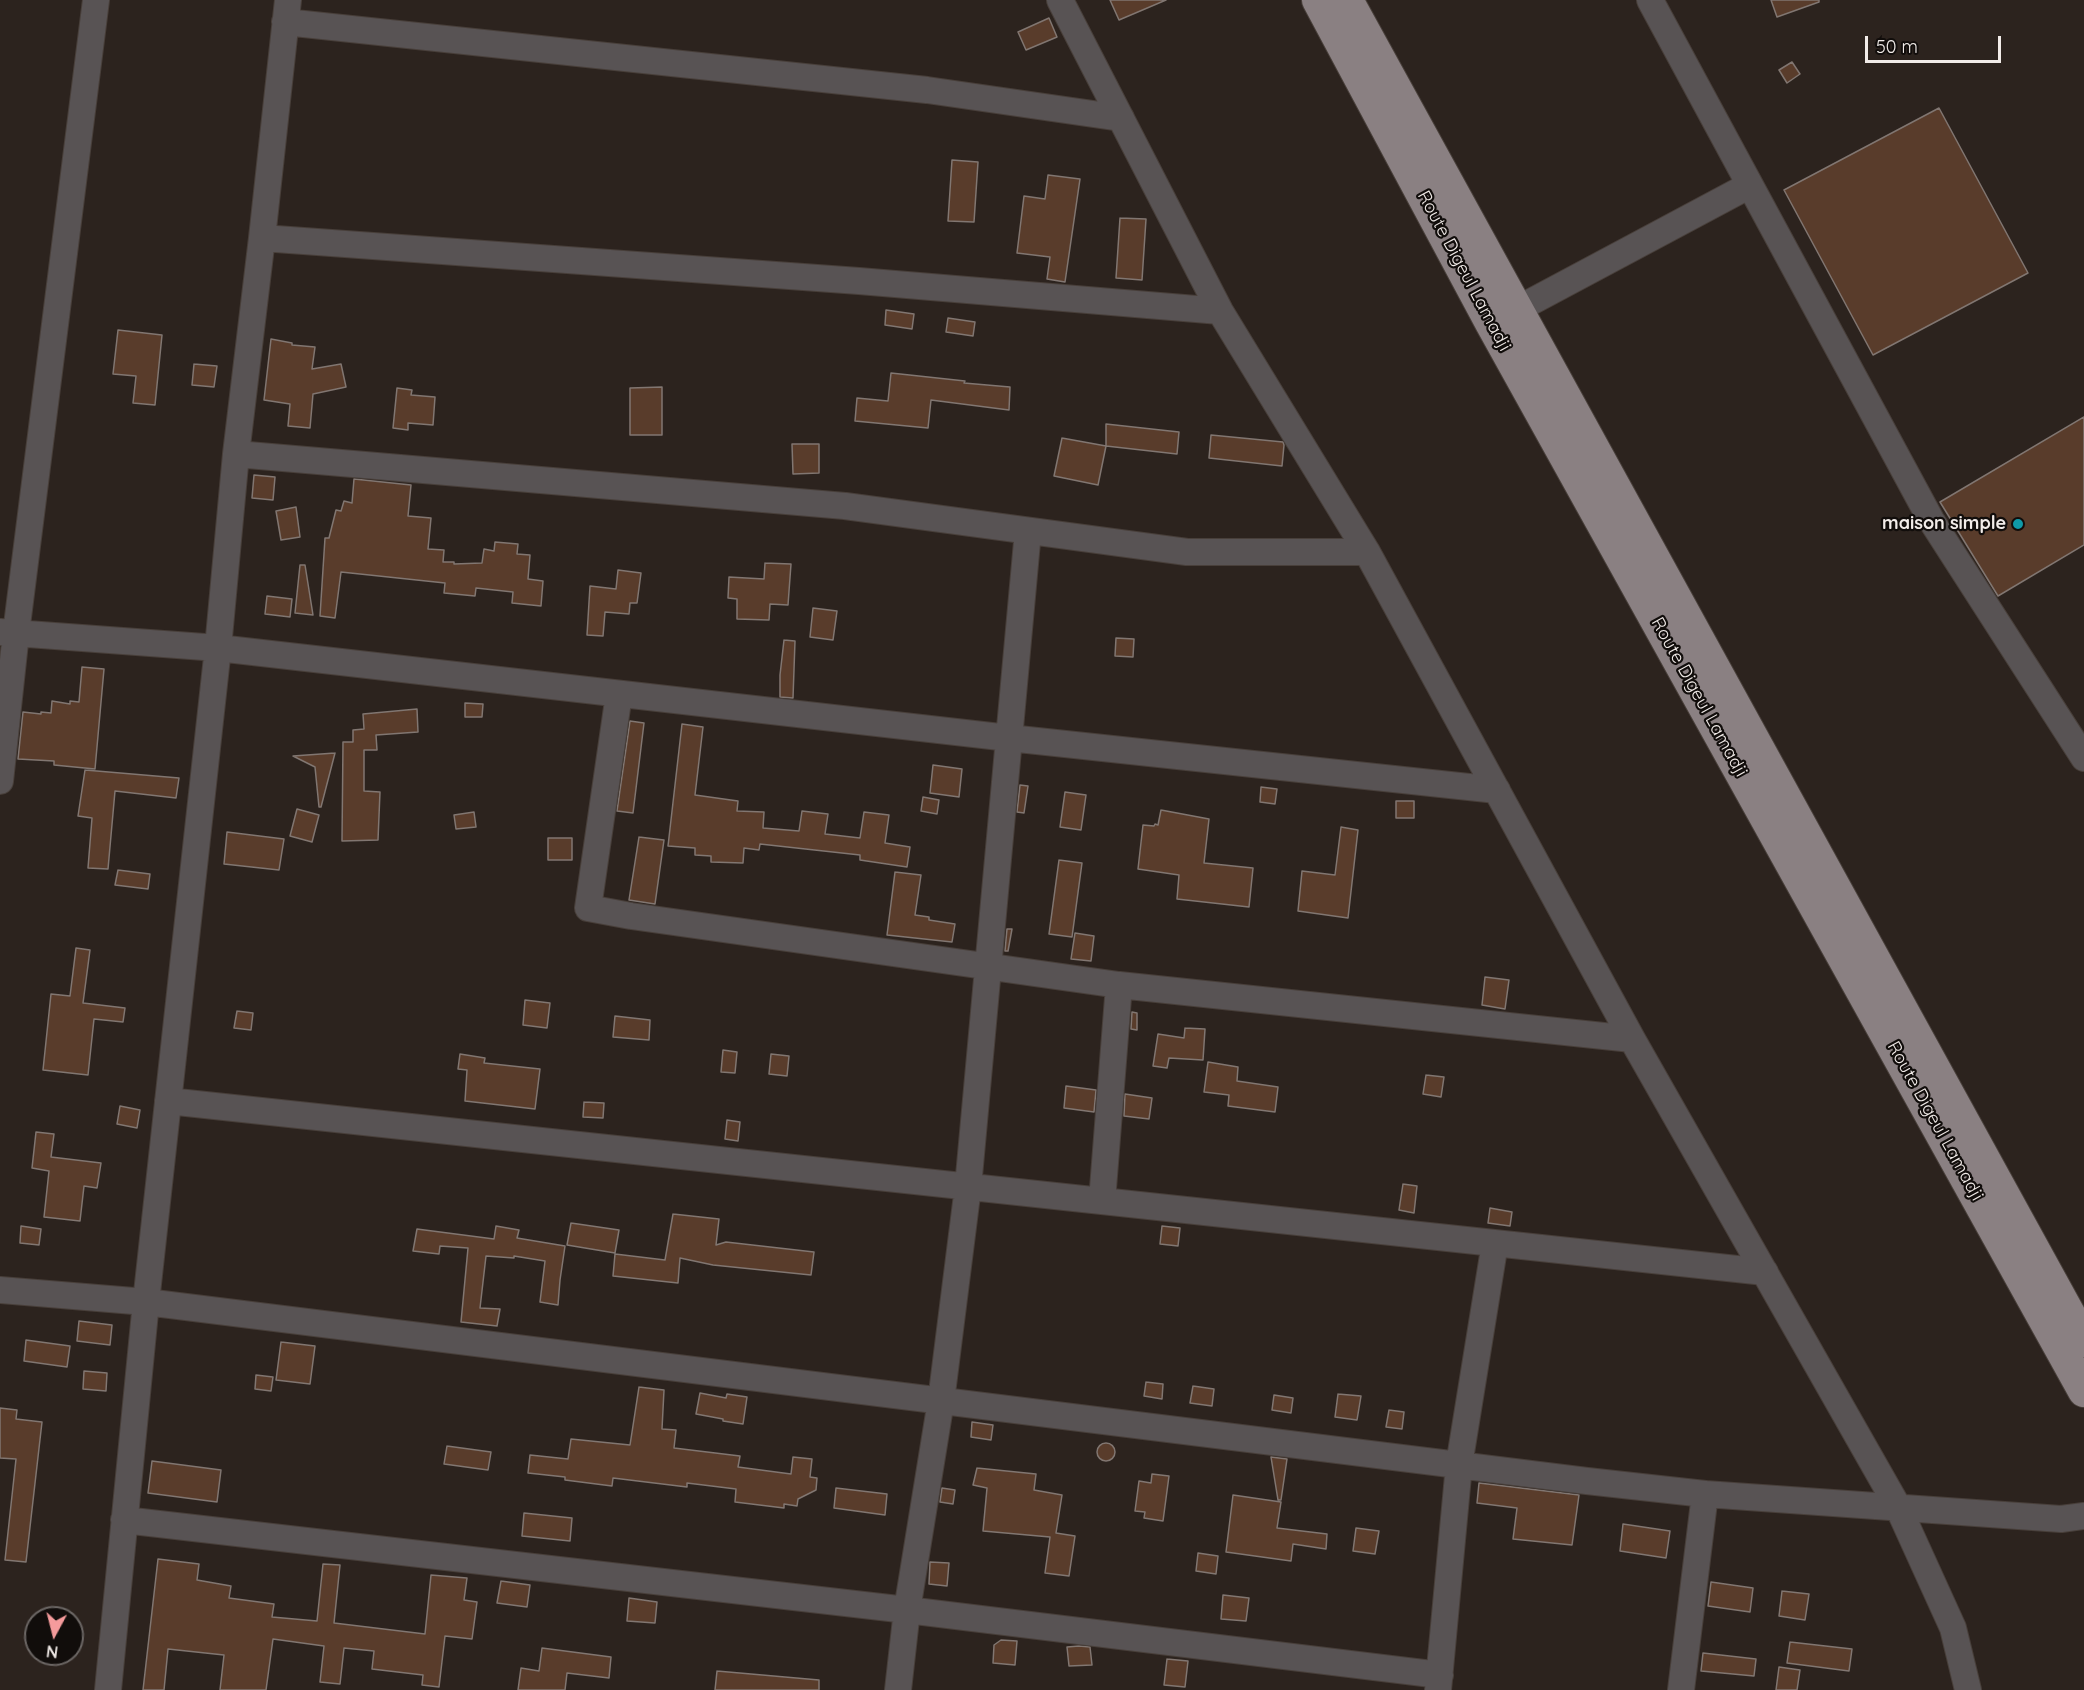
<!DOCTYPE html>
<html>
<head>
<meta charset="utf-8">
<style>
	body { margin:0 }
	#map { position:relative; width:2084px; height:1690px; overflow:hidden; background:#2c231e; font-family:Quicksand,sans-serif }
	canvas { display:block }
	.north { position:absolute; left:24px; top:1606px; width:60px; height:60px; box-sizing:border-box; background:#110d0b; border:2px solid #6b6664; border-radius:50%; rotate:187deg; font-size:16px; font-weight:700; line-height:24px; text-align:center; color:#f2ece9 }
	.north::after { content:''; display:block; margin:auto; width:21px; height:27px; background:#f59b9c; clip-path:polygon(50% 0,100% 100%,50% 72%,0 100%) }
	.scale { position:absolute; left:1865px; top:36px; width:136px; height:27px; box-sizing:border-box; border:3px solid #f2ece9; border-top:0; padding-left:8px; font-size:18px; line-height:21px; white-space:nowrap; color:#f2ece9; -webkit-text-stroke:4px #110d0b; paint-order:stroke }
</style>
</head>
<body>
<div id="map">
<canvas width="2084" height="1690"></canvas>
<div class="north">N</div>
<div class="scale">50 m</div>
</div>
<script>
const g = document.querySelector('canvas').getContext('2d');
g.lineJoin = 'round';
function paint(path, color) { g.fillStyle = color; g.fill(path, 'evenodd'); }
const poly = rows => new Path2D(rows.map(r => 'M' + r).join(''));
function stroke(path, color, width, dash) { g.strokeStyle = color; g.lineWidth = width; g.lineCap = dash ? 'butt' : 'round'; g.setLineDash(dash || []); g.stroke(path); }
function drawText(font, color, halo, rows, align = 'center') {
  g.font = font + ' Quicksand,sans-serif'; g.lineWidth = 4.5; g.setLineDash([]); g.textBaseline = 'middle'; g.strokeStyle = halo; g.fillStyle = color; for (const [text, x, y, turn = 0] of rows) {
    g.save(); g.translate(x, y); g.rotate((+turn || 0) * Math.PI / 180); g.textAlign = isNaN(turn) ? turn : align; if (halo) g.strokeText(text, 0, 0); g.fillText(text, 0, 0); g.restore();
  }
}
const building = poly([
	[1110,0,1166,0,1119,20,1110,0],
	[1771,0,1819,0,1819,2,1777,17,1771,0],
	[1049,18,1057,37,1026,50,1018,32,1049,18],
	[1792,62,1800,74,1787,83,1779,70,1792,62],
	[1939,108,2028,273,1873,355,1784,190,1939,108],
	[952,160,978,162,974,222,948,221,952,160],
	[1048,175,1080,179,1065,282,1047,279,1050,257,1017,253,1024,196,1045,199,1048,175],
	[1120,218,1146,219,1142,280,1116,278,1120,218],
	[886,310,914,314,912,329,885,325,886,310],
	[948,318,975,322,973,336,946,332,948,318],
	[118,330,162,335,155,405,133,403,136,376,113,374,118,330],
	[271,339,292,343,292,345,315,347,312,369,341,364,346,387,313,394,310,428,288,426,290,404,264,400,271,339],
	[194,364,217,366,214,387,192,385,194,364],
	[891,373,965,381,964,383,1010,387,1009,410,931,400,928,428,855,421,857,398,888,401,891,373],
	[662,387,662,435,630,435,630,388,662,387],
	[397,388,412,390,411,395,435,397,433,425,408,423,408,430,393,428,397,388],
	[2084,417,2084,545,1998,596,1940,502,2084,417],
	[1106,424,1179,432,1177,454,1106,446,1106,424],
	[1211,435,1283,442,1284,445,1282,466,1209,458,1211,435],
	[1062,438,1106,446,1098,485,1054,476,1062,438],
	[792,444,819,444,819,473,793,474,792,444],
	[254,475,275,477,273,500,252,498,254,475],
	[354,479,411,485,408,516,431,518,428,549,444,550,443,562,454,562,454,564,482,563,484,549,494,551,495,542,518,544,517,554,530,555,528,579,543,581,541,606,512,603,513,592,476,588,475,596,444,593,445,583,341,572,335,618,320,616,325,538,329,538,336,510,341,511,344,501,352,503,354,479],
	[296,507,300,537,281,540,276,511,296,507],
	[765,563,791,564,788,605,770,604,769,620,737,619,737,599,728,598,729,577,764,579,765,563],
	[300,565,305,565,313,615,295,613,300,565],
	[618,570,641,573,637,603,630,603,629,614,605,612,603,636,587,635,590,586,616,589,618,570],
	[267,596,292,599,290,617,265,614,267,596],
	[813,608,837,611,833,640,810,637,813,608],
	[1116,638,1134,639,1133,657,1115,656,1116,638],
	[784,640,795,641,793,698,780,697,780,675,784,640],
	[82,667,104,669,95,769,54,765,54,761,18,759,23,712,41,714,41,712,51,713,52,701,70,704,70,701,79,702,82,667],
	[465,703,483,704,482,717,465,717,465,703],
	[417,709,418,732,376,735,377,750,364,750,364,791,380,792,378,840,342,841,343,742,353,742,353,730,364,729,363,714,417,709],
	[630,721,644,723,633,813,617,811,630,721],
	[682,724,703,727,695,795,738,801,737,811,764,812,763,828,799,831,802,811,828,814,825,834,860,838,864,812,889,815,885,843,910,847,907,867,860,860,860,855,760,844,759,850,744,848,743,863,711,862,711,856,695,855,695,848,668,846,682,724],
	[335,753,321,807,319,807,315,767,293,756,335,753],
	[933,765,962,769,959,797,930,793,933,765],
	[85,770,179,778,176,798,115,791,108,869,88,868,92,818,78,816,85,770],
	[1020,785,1028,786,1024,813,1017,812,1020,785],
	[1261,787,1277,789,1275,804,1260,802,1261,787],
	[1065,792,1086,795,1081,830,1060,827,1065,792],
	[923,797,939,800,937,814,921,811,923,797],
	[1396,801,1414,801,1414,818,1396,818,1396,801],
	[297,809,319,815,312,842,290,836,297,809],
	[1161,810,1209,819,1204,863,1253,868,1249,907,1177,899,1179,875,1138,869,1143,825,1154,826,1155,824,1158,825,1161,810],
	[474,812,476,827,456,829,454,815,474,812],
	[1341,827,1358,830,1348,918,1298,911,1302,871,1335,875,1341,827],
	[227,832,284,839,279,870,224,864,227,832],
	[639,837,664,840,655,904,629,900,639,837],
	[548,838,572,838,572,860,548,860,548,838],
	[1059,860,1082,863,1072,937,1049,934,1059,860],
	[118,870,150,874,148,889,115,885,118,870],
	[895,872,921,875,915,915,929,917,929,920,955,924,952,942,887,935,895,872],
	[1007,929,1012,929,1008,951,1005,951,1007,929],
	[1075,933,1094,936,1091,961,1071,959,1075,933],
	[76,948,90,950,83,1003,125,1008,123,1022,94,1019,88,1075,43,1070,51,994,70,996,76,948],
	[1485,977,1509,980,1505,1009,1482,1005,1485,977],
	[525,1000,550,1003,547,1028,523,1025,525,1000],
	[237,1011,253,1013,251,1030,234,1028,237,1011],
	[1132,1012,1137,1013,1137,1030,1131,1029,1132,1012],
	[615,1016,650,1020,649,1040,613,1037,615,1016],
	[1185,1028,1205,1029,1203,1060,1169,1058,1167,1068,1153,1066,1158,1034,1184,1038,1185,1028],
	[723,1050,737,1052,735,1073,721,1072,723,1050],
	[460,1054,485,1058,484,1063,540,1069,535,1109,465,1101,467,1070,458,1069,460,1054],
	[771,1054,789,1056,787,1076,769,1074,771,1054],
	[1208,1062,1238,1067,1237,1081,1278,1087,1275,1112,1228,1106,1229,1095,1204,1092,1208,1062],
	[1426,1075,1444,1077,1441,1097,1423,1094,1426,1075],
	[1066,1086,1096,1090,1094,1112,1064,1108,1066,1086],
	[1125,1094,1152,1098,1149,1119,1124,1116,1125,1094],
	[584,1102,604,1103,603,1118,583,1117,584,1102],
	[120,1106,140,1110,137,1128,117,1124,120,1106],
	[727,1120,740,1122,738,1141,725,1139,727,1120],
	[36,1132,54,1134,51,1157,101,1163,97,1188,84,1186,80,1221,44,1217,49,1171,32,1168,36,1132],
	[1403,1184,1417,1186,1414,1213,1399,1210,1403,1184],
	[1490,1208,1512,1212,1510,1226,1488,1223,1490,1208],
	[673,1214,719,1219,716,1245,726,1242,814,1252,811,1275,713,1265,680,1258,678,1283,613,1276,615,1254,665,1260,673,1214],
	[571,1223,619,1230,615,1253,567,1245,571,1223],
	[21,1226,41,1229,39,1245,20,1243,21,1226],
	[496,1226,519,1230,517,1238,565,1246,560,1280,558,1305,540,1302,545,1261,514,1256,514,1258,486,1256,480,1308,500,1309,497,1326,461,1322,468,1248,440,1246,439,1254,413,1251,417,1229,494,1239,496,1226],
	[1162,1226,1180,1228,1178,1246,1160,1244,1162,1226],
	[79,1321,112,1325,110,1345,77,1341,79,1321],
	[26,1340,70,1346,67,1367,24,1361,26,1340],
	[281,1342,315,1346,310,1384,276,1380,281,1342],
	[84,1371,107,1373,106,1391,83,1389,84,1371],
	[256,1375,273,1377,271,1391,255,1389,256,1375],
	[1146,1382,1163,1384,1162,1399,1144,1396,1146,1382],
	[1193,1386,1214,1389,1212,1406,1190,1403,1193,1386],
	[639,1387,664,1390,662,1429,676,1430,674,1448,740,1456,738,1467,791,1474,793,1457,812,1459,810,1477,817,1478,816,1490,798,1499,797,1506,784,1504,784,1508,735,1502,736,1489,687,1483,687,1487,613,1478,612,1486,565,1480,565,1477,528,1473,530,1455,568,1459,571,1439,630,1445,639,1387],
	[700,1393,726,1398,727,1394,747,1397,743,1424,723,1421,723,1419,696,1414,700,1393],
	[1338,1394,1361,1396,1357,1420,1335,1417,1338,1394],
	[1274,1395,1293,1398,1291,1413,1272,1410,1274,1395],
	[0,1408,17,1410,16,1419,42,1422,26,1562,5,1560,16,1459,0,1458,0,1408],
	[1389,1410,1404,1412,1402,1429,1386,1427,1389,1410],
	[972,1422,993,1425,991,1440,971,1437,972,1422],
	'1097 1452a9 9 0 1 1 18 0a9 9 0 1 1-18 0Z',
	[447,1446,491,1452,488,1470,444,1464,447,1446],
	[1271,1457,1287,1459,1281,1500,1278,1500,1271,1457],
	[152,1461,221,1470,217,1502,148,1493,152,1461],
	[977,1468,1036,1474,1034,1490,1062,1495,1056,1533,1075,1536,1069,1576,1045,1573,1050,1537,983,1531,987,1488,973,1485,977,1468],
	[1152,1474,1169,1476,1163,1521,1144,1518,1145,1512,1135,1511,1139,1481,1151,1483,1152,1474],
	[1479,1483,1579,1495,1572,1545,1513,1539,1517,1508,1477,1503,1479,1483],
	[836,1488,887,1494,885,1515,834,1508,836,1488],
	[942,1488,955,1490,953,1504,940,1502,942,1488],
	[1233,1495,1281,1502,1277,1528,1327,1534,1326,1549,1293,1544,1291,1561,1226,1552,1233,1495],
	[524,1513,572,1518,570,1541,522,1536,524,1513],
	[1623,1524,1670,1531,1666,1558,1620,1551,1623,1524],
	[1356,1528,1379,1531,1375,1554,1353,1551,1356,1528],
	[1198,1553,1218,1556,1216,1574,1196,1571,1198,1553],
	[158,1559,199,1564,197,1580,231,1586,229,1598,274,1604,272,1617,317,1621,323,1564,340,1565,334,1623,425,1634,431,1575,467,1578,464,1600,477,1602,472,1639,445,1636,439,1687,422,1685,423,1675,372,1669,374,1651,344,1648,340,1684,320,1682,324,1646,273,1639,266,1690,220,1690,224,1655,168,1649,164,1690,143,1690,158,1559],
	[930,1562,949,1563,947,1586,929,1584,930,1562],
	[501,1581,530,1585,527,1607,497,1603,501,1581],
	[1711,1582,1753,1588,1750,1612,1708,1606,1711,1582],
	[1782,1591,1809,1594,1805,1620,1779,1616,1782,1591],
	[1223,1595,1249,1598,1246,1621,1221,1619,1223,1595],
	[629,1598,657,1602,655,1623,627,1621,629,1598],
	[1001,1640,1017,1641,1015,1665,993,1663,994,1645,1001,1640],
	[1790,1642,1852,1649,1849,1671,1787,1663,1790,1642],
	[1079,1646,1090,1647,1092,1665,1069,1666,1067,1647,1079,1646],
	[542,1648,611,1657,609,1678,567,1673,565,1690,518,1690,521,1668,539,1671,542,1648],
	[1703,1653,1756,1659,1754,1676,1701,1671,1703,1653],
	[1167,1659,1188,1661,1185,1687,1164,1685,1167,1659],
	[1779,1667,1800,1670,1797,1690,1776,1690,1779,1667],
	[717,1671,819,1680,819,1690,715,1690,717,1671]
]);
paint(building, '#593c2b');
stroke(building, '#817671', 1.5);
const minor = poly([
	[1060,0,1220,311,1367,552,1632,1039,1898,1507,1953,1628,1968,1690],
	[1650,0,1931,520,2084,758],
	[285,22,927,90,1121,118],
	[262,238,859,281,1220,311],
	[1501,318,1750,185],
	[236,454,845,506,1187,552,1367,552],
	[0,632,218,648,1009,738,1497,790],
	[619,694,588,908,631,916,1119,985,1632,1039],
	[0,781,16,633,96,0],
	[168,1101,1765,1272],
	[1102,1201,1119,985],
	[0,1290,146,1302,1587,1481,1705,1494,2061,1519,2084,1516],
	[124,1520,907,1610,1440,1675],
	[108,1690,146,1302,218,648,236,454,262,238,288,0],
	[898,1690,907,1610,941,1401,968,1187,1028,531],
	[1438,1690,1459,1465,1495,1243],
	[1681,1690,1705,1494]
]);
const major = poly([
	[1318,0,1491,323,2084,1391],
	[1347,0,2084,1341]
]);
stroke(minor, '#483f3a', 28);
stroke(major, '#483f3a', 34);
stroke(minor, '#585354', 26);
stroke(major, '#8a8082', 32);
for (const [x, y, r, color] of [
	[2018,524,6,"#0f9aa8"]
]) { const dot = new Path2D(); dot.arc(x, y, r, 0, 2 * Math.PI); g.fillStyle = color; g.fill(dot); stroke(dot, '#110d0b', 2); }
drawText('18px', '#f2ece9', '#110d0b', [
	["Route Digeul Lamadji",1464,271,62],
	["Route Digeul Lamadji",1699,697,61],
	["Route Digeul Lamadji",1935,1121,61]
]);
drawText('bold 18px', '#f2ece9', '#110d0b', [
	["maison simple",2006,524]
], 'right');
</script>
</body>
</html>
